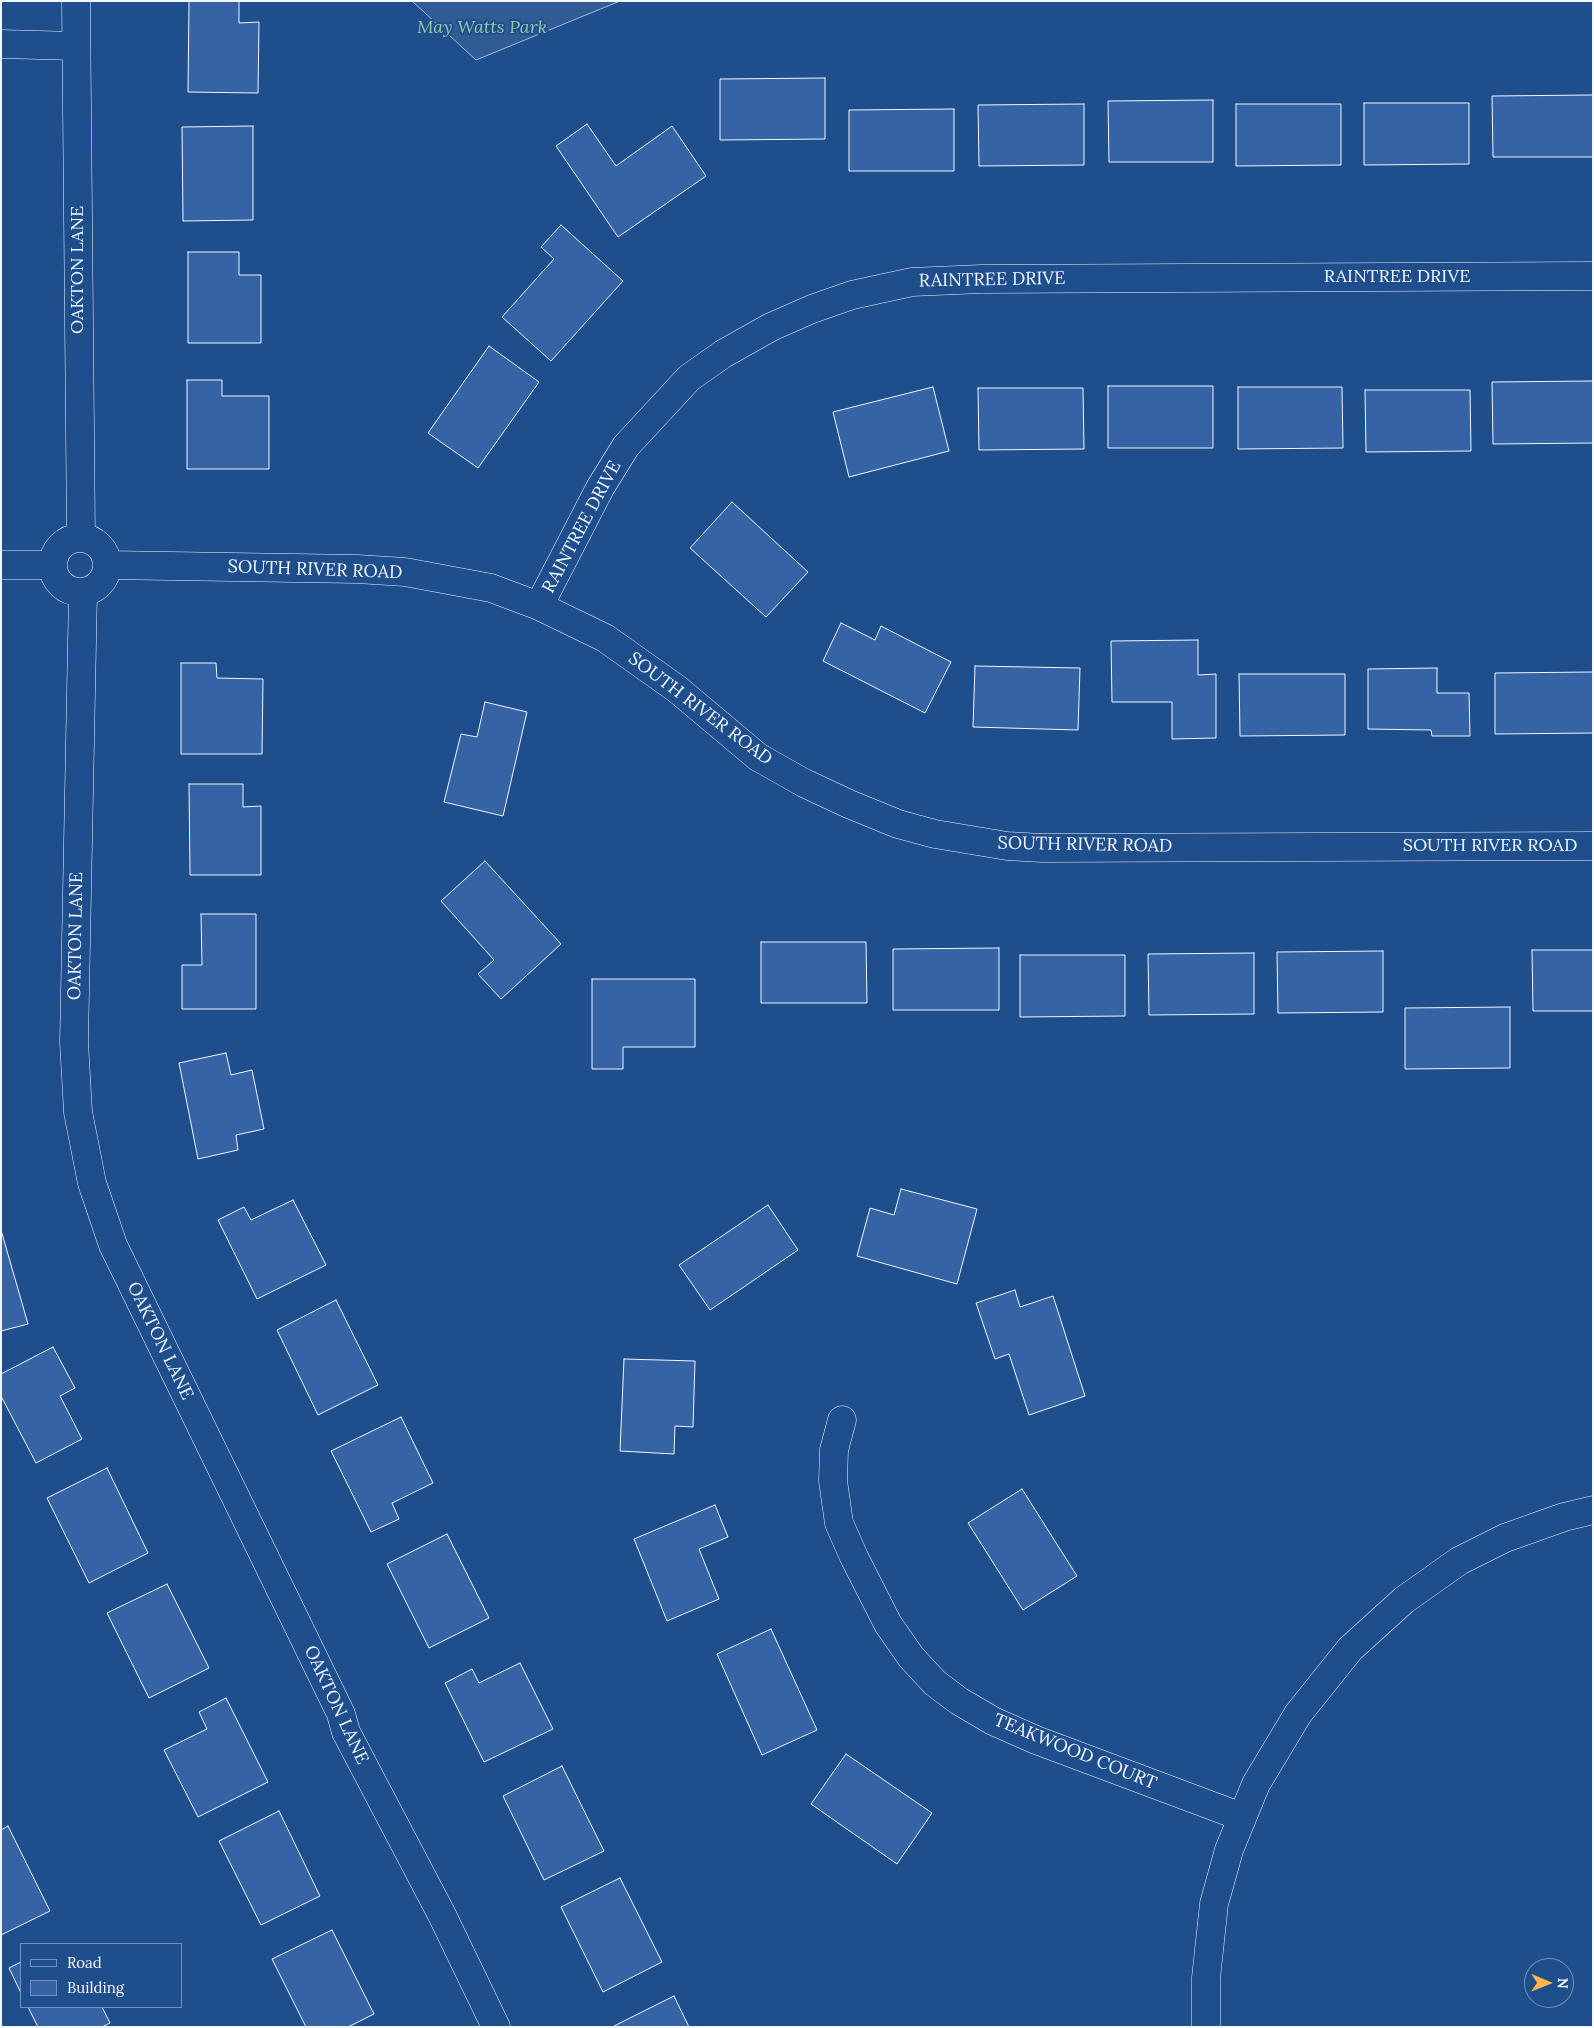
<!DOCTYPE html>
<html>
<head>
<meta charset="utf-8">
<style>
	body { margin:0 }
	#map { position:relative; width:1594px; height:2028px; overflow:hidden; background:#1f4e8c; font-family:Lora,serif }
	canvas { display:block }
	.frame { position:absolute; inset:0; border:2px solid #f2f6ff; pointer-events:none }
	.legend { position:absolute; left:20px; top:1943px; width:162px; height:65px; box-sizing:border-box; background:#1f4e8c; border:1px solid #7391ba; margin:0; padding:6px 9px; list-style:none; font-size:15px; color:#f2f6ff }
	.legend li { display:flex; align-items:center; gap:10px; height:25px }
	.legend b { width:25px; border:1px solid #7391ba }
	.north { position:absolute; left:1524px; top:1958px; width:50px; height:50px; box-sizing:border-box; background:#1f4e8c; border:1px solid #7391ba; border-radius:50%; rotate:91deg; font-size:14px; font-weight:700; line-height:20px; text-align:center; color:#f2f6ff }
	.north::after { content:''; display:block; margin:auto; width:18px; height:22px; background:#ffb74d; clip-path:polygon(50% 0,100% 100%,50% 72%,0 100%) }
</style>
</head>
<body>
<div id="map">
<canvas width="1594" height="2028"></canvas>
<div class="frame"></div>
<ul class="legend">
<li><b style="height:6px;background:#1f4e8c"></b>Road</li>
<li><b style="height:14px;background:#3563a3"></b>Building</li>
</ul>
<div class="north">N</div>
</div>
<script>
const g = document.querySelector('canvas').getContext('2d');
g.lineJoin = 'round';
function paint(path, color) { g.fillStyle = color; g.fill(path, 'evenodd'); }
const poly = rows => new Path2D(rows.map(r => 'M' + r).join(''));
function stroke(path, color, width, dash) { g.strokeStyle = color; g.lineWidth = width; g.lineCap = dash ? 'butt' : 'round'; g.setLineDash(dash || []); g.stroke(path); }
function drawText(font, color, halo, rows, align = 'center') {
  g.font = font + ' Lora,serif'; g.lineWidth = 4; g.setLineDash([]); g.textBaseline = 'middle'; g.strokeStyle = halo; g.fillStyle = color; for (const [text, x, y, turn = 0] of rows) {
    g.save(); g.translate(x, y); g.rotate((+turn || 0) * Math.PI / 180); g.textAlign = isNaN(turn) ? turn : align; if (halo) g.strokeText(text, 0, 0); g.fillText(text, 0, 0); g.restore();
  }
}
const built = poly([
	[412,1,620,1,476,60,412,1]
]);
paint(built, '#305b95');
stroke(built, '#a8bbd7', 1);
const building = poly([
	[189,1,239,1,239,23,259,22,258,93,188,92,189,1],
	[825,78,825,139,720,140,720,79,825,78],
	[1593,95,1593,157,1493,157,1492,96,1593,95],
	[1213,100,1213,162,1109,162,1108,101,1213,100],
	[1364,103,1469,103,1469,164,1364,165,1364,103],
	[1084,104,1084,165,979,166,978,105,1084,104],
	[1236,104,1341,104,1341,165,1236,166,1236,104],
	[954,109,954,171,849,171,849,110,954,109],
	[587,124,616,166,672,126,706,176,618,237,556,146,587,124],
	[253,126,253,220,183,221,182,127,253,126],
	[561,225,623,281,551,361,502,317,554,259,541,247,561,225],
	[188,252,239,252,239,275,261,275,261,343,188,343,188,252],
	[489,346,539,382,478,468,428,433,489,346],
	[187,380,222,380,222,396,269,396,269,469,187,469,187,380],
	[1593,381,1593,443,1493,444,1492,382,1593,381],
	[1108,386,1213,386,1213,448,1108,448,1108,386],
	[933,387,949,451,849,477,833,412,933,387],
	[1238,387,1342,387,1343,448,1238,449,1238,387],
	[978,388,1083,388,1084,449,979,450,978,388],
	[1365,390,1470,390,1471,451,1366,452,1365,390],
	[732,502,808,572,766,617,690,548,732,502],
	[841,623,875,640,881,626,951,662,925,713,823,661,841,623],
	[1198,640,1198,675,1216,674,1216,738,1172,739,1172,702,1112,702,1111,641,1198,640],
	[181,663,216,663,217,678,263,679,262,754,181,754,181,663],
	[975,666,1080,668,1078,730,973,727,975,666],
	[1437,668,1437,693,1469,693,1470,736,1432,736,1431,730,1368,729,1368,669,1437,668],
	[1593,672,1593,733,1495,734,1495,673,1593,672],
	[1239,674,1345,674,1345,735,1240,736,1239,674],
	[485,702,527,712,503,816,444,802,461,734,477,737,485,702],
	[189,784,243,784,243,807,261,806,261,875,190,875,189,784],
	[485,861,561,944,501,999,478,974,494,960,441,901,485,861],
	[201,914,256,914,256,1009,182,1009,182,965,202,965,201,914],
	[761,942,866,942,867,1003,761,1003,761,942],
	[999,948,999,1010,893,1010,893,949,999,948],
	[1532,950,1593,950,1593,1011,1533,1011,1532,950],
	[1383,951,1383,1012,1278,1013,1277,952,1383,951],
	[1254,953,1254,1014,1149,1015,1148,954,1254,953],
	[1020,955,1125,955,1125,1016,1020,1017,1020,955],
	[592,979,695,979,695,1047,623,1047,623,1069,592,1069,592,979],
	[1510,1007,1510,1068,1405,1069,1405,1008,1510,1007],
	[226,1053,231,1075,252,1070,264,1129,236,1135,238,1150,198,1159,179,1063,226,1053],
	[901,1189,977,1209,957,1284,857,1256,870,1208,894,1215,901,1189],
	[293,1200,326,1265,257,1299,218,1220,244,1207,251,1220,293,1200],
	[768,1205,798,1250,710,1310,679,1265,768,1205],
	[1,1230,28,1324,1,1331,1,1230],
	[1015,1290,1020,1307,1053,1296,1085,1396,1029,1415,1009,1354,995,1359,976,1303,1015,1290],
	[336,1300,378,1385,318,1415,277,1330,336,1300],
	[53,1347,75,1388,60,1396,82,1439,36,1463,1,1396,1,1374,53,1347],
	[624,1359,695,1361,693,1427,675,1426,674,1454,620,1451,624,1359],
	[401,1417,433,1483,392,1503,399,1519,371,1532,331,1451,401,1417],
	[107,1468,148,1553,89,1583,47,1498,107,1468],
	[1022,1489,1077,1576,1023,1610,968,1523,1022,1489],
	[715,1505,728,1537,699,1549,719,1599,667,1621,634,1539,715,1505],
	[447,1534,489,1618,429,1648,387,1564,447,1534],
	[167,1584,209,1668,149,1698,107,1613,167,1584],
	[771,1629,817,1730,762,1755,717,1654,771,1629],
	[520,1663,553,1729,484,1762,445,1683,472,1669,479,1683,520,1663],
	[226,1698,268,1782,198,1817,164,1750,207,1729,199,1712,226,1698],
	[846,1754,932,1813,897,1864,811,1804,846,1754],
	[562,1766,604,1851,544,1880,503,1796,562,1766],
	[279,1811,320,1896,261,1925,219,1841,279,1811],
	[8,1826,50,1911,1,1935,1,1830,8,1826],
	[620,1878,662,1962,603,1992,561,1907,620,1878],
	[332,1930,374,2014,348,2027,306,2027,272,1959,332,1930],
	[21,1962,21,1993,9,1968,21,1962],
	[674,1996,689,2027,614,2027,614,2026,674,1996],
	[28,2007,102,2007,110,2023,102,2027,38,2027,28,2007]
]);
paint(building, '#3563a3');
stroke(building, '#f2f6ff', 1);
const minor = poly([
	[76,1,81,538],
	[1,44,76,46],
	'53 565a27 27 0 1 1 54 0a27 27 0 1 1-54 0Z',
	[1,565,53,565],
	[108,565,357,569,405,572,491,588,539,606,605,638,677,689,758,757,804,783,849,804,898,824,935,834,1007,846,1042,848,1593,846],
	[83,592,74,1042,78,1112,92,1183,113,1245,341,1714,346,1732,442,1915,496,2027],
	[539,606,600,488,626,446,689,378,723,354,771,327,812,309,852,295,912,282,981,279,1593,276],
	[842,1420,834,1450,833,1481,839,1523,854,1557,888,1624,911,1657,935,1683,959,1701,993,1721,1036,1740,1242,1817],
	[1206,2027,1206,1978,1214,1904,1229,1850,1256,1784,1298,1714,1350,1649,1404,1600,1459,1561,1505,1538,1564,1517,1593,1510]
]);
stroke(minor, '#f2f6ff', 29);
stroke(minor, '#1f4e8c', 28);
drawText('italic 18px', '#97c8a6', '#1f4e8c', [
	["May Watts Park",482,28]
]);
drawText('18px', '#f2f6ff', '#1f4e8c', [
	["OAKTON LANE",78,270,-90],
	["RAINTREE DRIVE",1397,277],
	["RAINTREE DRIVE",992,280,-1],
	["RAINTREE DRIVE",582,527,-62],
	["SOUTH RIVER ROAD",315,570,2],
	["SOUTH RIVER ROAD",700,709,37],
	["SOUTH RIVER ROAD",1085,845,1],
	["SOUTH RIVER ROAD",1490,846],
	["OAKTON LANE",76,936,-89],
	["OAKTON LANE",160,1341,64],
	["OAKTON LANE",336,1705,65],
	["TEAKWOOD COURT",1075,1752,22]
]);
</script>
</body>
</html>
